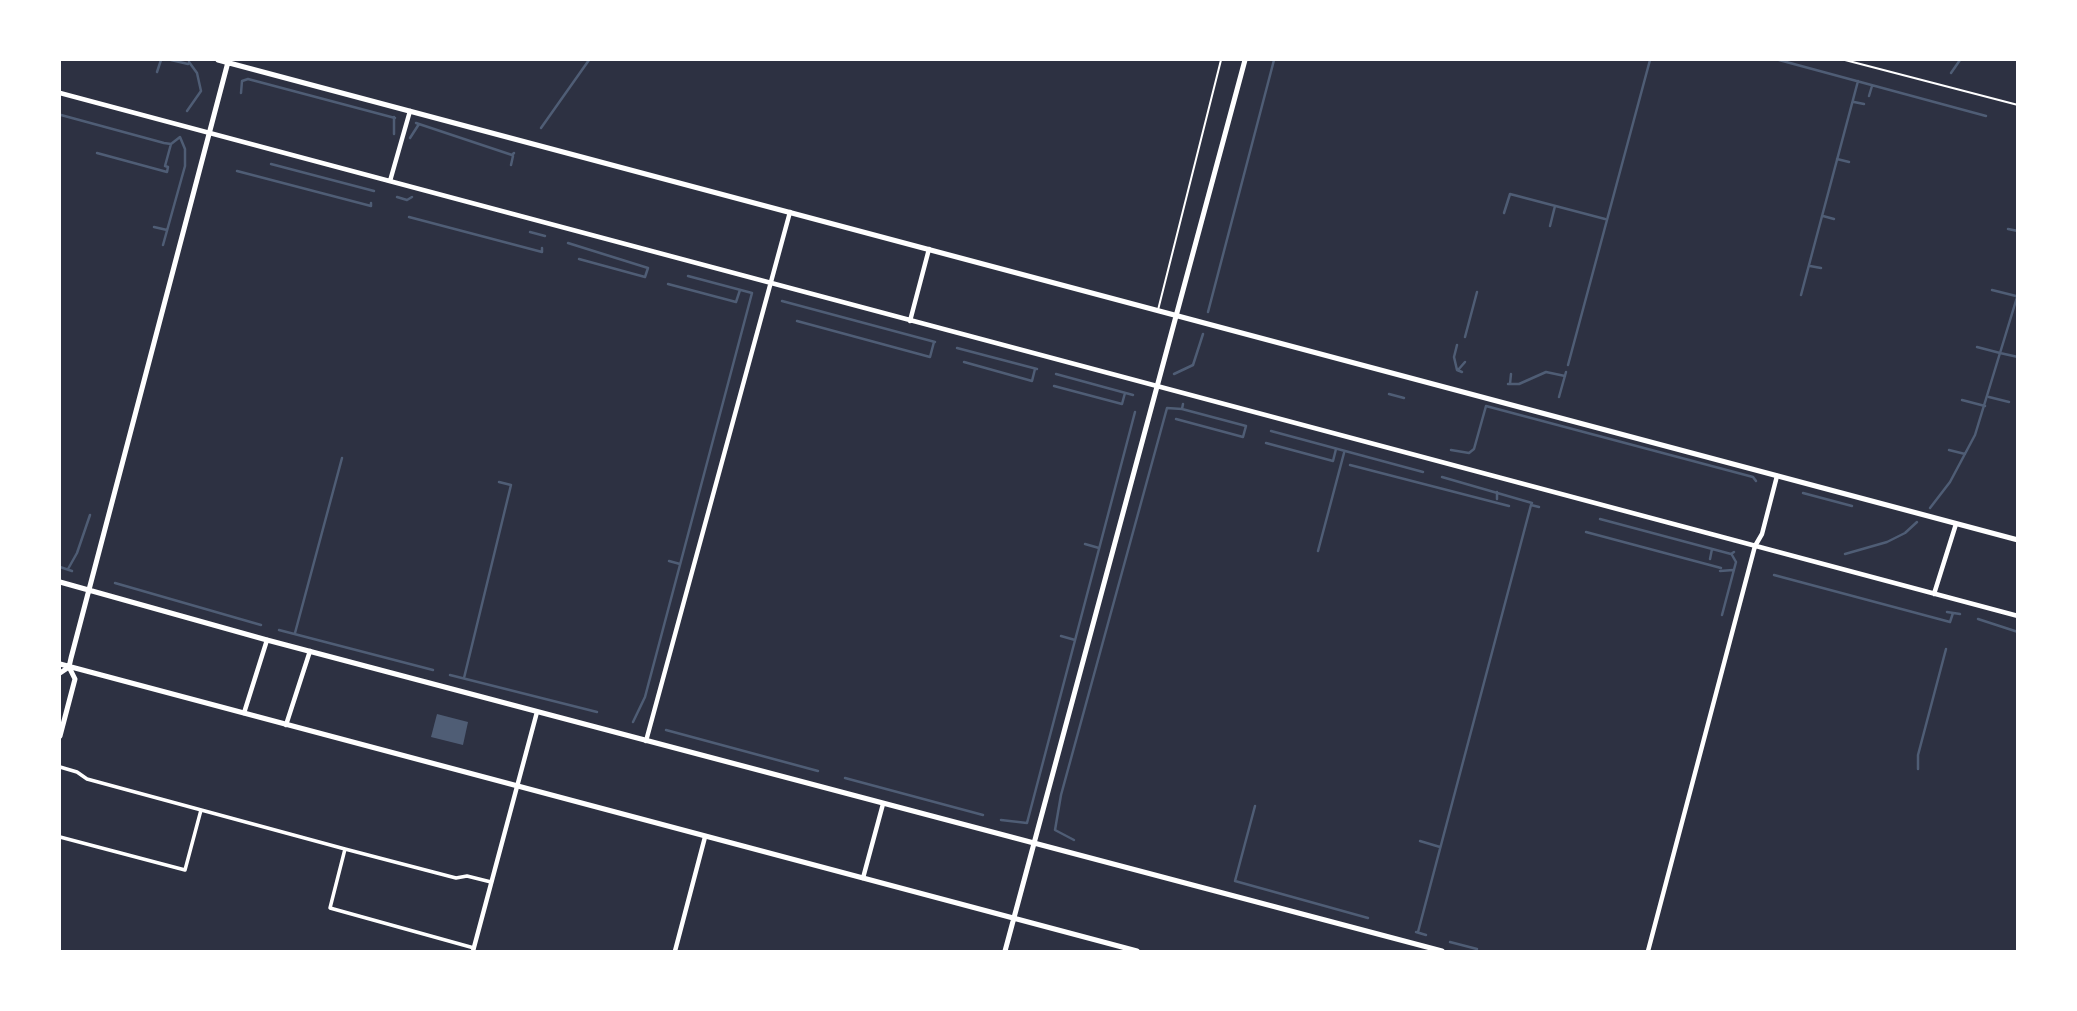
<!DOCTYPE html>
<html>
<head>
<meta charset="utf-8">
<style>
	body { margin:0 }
	#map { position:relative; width:2077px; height:1011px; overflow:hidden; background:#2d3142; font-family:Lora,serif }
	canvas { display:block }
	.frame { position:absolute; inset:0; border:61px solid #fff; pointer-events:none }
</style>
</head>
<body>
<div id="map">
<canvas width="2077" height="1011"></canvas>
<div class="frame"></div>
</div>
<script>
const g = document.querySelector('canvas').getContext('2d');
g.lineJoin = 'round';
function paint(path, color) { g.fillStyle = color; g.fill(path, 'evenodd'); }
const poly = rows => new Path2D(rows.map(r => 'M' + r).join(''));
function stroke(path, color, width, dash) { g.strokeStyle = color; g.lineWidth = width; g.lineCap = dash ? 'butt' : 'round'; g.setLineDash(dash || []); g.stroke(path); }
paint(poly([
	[437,714,468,722,463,745,431,737]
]), '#4f5d75');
stroke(poly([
	[171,60,188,64],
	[1779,60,1986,116],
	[157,72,161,60],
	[1951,73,1960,60],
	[241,93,242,81,248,79,395,118],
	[1869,96,1872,86],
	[1854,102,1864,104],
	[187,111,201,91,197,73,189,62],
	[61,115,164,143,171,144,180,137,185,149,185,166,163,245],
	[394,117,394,134],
	[416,123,512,155,514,153],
	[541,128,589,60],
	[410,138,419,124],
	[97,153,167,172,168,167,165,166,171,144],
	[1837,159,1849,162],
	[271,164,374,191],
	[511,165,513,156],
	[237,171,371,206,371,203],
	[397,197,407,200,412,197],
	[1504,213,1510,194,1605,219],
	[1823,216,1834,219],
	[409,217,542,252,542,248],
	[1550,226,1555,206],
	[154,227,167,230],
	[2008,229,2018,231],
	[530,232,545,236],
	[568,243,648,268,645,277,579,259],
	[1810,266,1821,268],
	[668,284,736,302,740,290],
	[1992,290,2016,296],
	[1801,295,1858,81],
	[782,301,935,342],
	[1208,312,1274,60],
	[797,321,930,357,934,342],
	[1465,337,1477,292],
	[1457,345,1454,357,1457,370,1462,372],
	[1977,347,2000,353],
	[957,348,1037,369],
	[2000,353,2018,357],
	[964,362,1032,381,1035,369],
	[1568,365,1650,60],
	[1458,370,1465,362],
	[1056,374,1133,395],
	[1174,374,1193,365,1203,334],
	[1508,384,1519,384,1546,372,1565,376],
	[1510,384,1511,374],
	[1054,386,1122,404,1125,393],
	[1389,394,1404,398],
	[1559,397,1566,372],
	[1989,397,2009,402],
	[1962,400,1985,406],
	[1176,419,1243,437,1246,426,1182,409,1183,404],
	[1271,431,1423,472],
	[1266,443,1333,461,1336,449],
	[1451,450,1469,453,1474,449,1486,406,1753,477,1756,481],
	[1949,450,1965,454],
	[1350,465,1509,506],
	[1442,477,1532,503],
	[1497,492,1497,499],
	[1803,493,1852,506],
	[1930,508,1950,482,1975,435,2018,294],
	[1600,519,1731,554,1734,552],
	[1586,532,1721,568],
	[1085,544,1099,548],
	[1318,551,1344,453],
	[1845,554,1887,542,1905,533,1917,522],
	[1710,559,1712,549],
	[669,561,680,564],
	[60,567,72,571],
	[68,569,77,553,90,515],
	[1720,571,1733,570],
	[1774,575,1950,622,1953,613],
	[115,583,261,625],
	[1947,612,1960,614],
	[1722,615,1736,562,1732,555],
	[1978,619,2018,632],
	[279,630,433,670],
	[295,633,342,458],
	[1061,636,1075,640],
	[450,675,597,712],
	[464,678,511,485,499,482],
	[633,722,645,697,752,293,688,276],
	[666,730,818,771],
	[1918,769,1918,755,1946,649],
	[845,778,983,815],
	[1255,806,1235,881,1368,918],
	[1001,820,1027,823,1135,412],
	[1074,840,1055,830,1061,795,1167,408,1182,409],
	[1420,841,1440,847],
	[1416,932,1426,935],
	[1418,932,1531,505,1539,507],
	[1450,942,1477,949]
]), '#4f5d75', 2.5);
stroke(poly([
	[1845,60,2018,105],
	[1158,310,1221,60]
]), '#fff', 2);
stroke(poly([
	[60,767,77,772,87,779,345,849,456,878,467,876,491,882],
	[60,837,185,870,201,810],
	[345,849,330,908,474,948]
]), '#fff', 3.5);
stroke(poly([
	[60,93,2018,616],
	[390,181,410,111],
	[910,321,929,249],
	[1934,594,1956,524],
	[244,713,267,640],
	[286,725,310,651],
	[646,741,790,212],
	[863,878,883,804],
	[473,951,537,712],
	[675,951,705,837],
	[1648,951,1755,546,1762,534,1777,476]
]), '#fff', 4.5);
stroke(poly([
	[218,60,2018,540],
	[60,582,267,640,1442,951],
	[60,664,1137,951],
	[60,673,69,667],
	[60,736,75,679,69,667,71,658,228,62],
	[1005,951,1245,60]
]), '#fff', 5);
</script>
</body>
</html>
